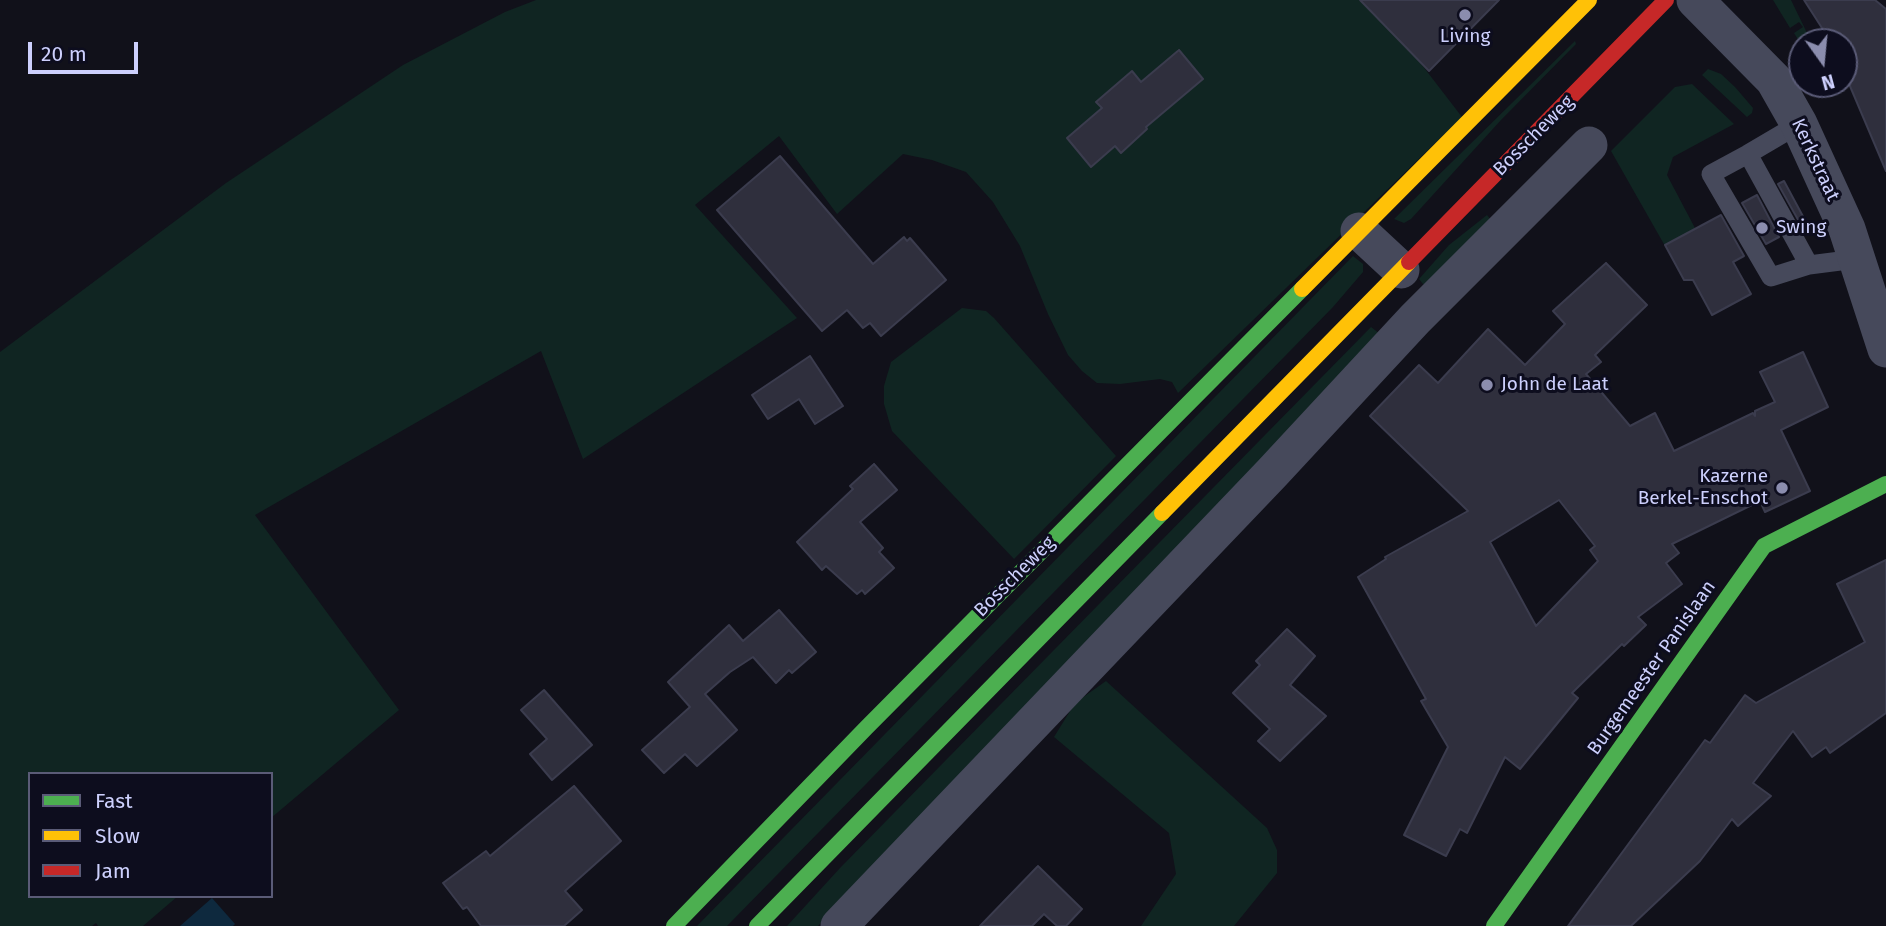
<!DOCTYPE html>
<html>
<head>
<meta charset="utf-8">
<style>
	body { margin:0 }
	#map { position:relative; width:1886px; height:926px; overflow:hidden; background:#11111a; font-family:"Fira Sans",sans-serif }
	canvas { display:block }
	.legend { position:absolute; left:28px; top:772px; width:245px; height:126px; box-sizing:border-box; background:#0d0d1e; border:2px solid #5a5b77; margin:0; padding:9px 12px; list-style:none; font-size:21px; color:#cdd0fd }
	.legend li { display:flex; align-items:center; gap:14px; height:35px }
	.legend b { width:35px; border:2px solid #5a5b77 }
	.north { position:absolute; left:1788px; top:28px; width:70px; height:70px; box-sizing:border-box; background:#0d0d1e; border:2px solid #5a5b77; border-radius:50%; rotate:165deg; font-size:19px; font-weight:700; line-height:28px; text-align:center; color:#cdd0fd }
	.north::after { content:''; display:block; margin:auto; width:24px; height:32px; background:#8b8dae; clip-path:polygon(50% 0,100% 100%,50% 72%,0 100%) }
	.scale { position:absolute; left:28px; top:42px; width:110px; height:32px; box-sizing:border-box; border:4px solid #cdd0fd; border-top:0; padding-left:9px; font-size:21px; line-height:24px; white-space:nowrap; color:#cdd0fd; -webkit-text-stroke:5px #0d0d1e; paint-order:stroke }
</style>
</head>
<body>
<div id="map">
<canvas width="1886" height="926"></canvas>
<ul class="legend">
<li><b style="height:9px;background:#4caf50"></b>Fast</li>
<li><b style="height:9px;background:#ffc107"></b>Slow</li>
<li><b style="height:9px;background:#c62828"></b>Jam</li>
</ul>
<div class="north">N</div>
<div class="scale">20 m</div>
</div>
<script>
const g = document.querySelector('canvas').getContext('2d');
g.lineJoin = 'round';
function paint(path, color) { g.fillStyle = color; g.fill(path, 'evenodd'); }
const poly = rows => new Path2D(rows.map(r => 'M' + r).join(''));
function stroke(path, color, width, dash) { g.strokeStyle = color; g.lineWidth = width; g.lineCap = dash ? 'butt' : 'round'; g.setLineDash(dash || []); g.stroke(path); }
function drawText(font, color, halo, rows, align = 'center') {
  g.font = font + ' "Fira Sans",sans-serif'; g.lineWidth = 6; g.setLineDash([]); g.textBaseline = 'middle'; g.strokeStyle = halo; g.fillStyle = color; for (const [text, x, y, turn = 0] of rows) {
    g.save(); g.translate(x, y); g.rotate((+turn || 0) * Math.PI / 180); g.textAlign = isNaN(turn) ? turn : align; if (halo) g.strokeText(text, 0, 0); g.fillText(text, 0, 0); g.restore();
  }
}
paint(poly([
	[536,0,1372,0,1462,117,1178,393,1172,382,1160,379,1120,384,1097,383,1082,371,1068,355,1048,314,1020,246,993,202,966,172,932,160,903,154,837,214,779,136,695,205,797,318,583,459,541,351,255,515,399,710,271,818,271,774,30,774,30,896,178,896,143,926,98,926,96,923,92,926,0,926,0,352,226,183,403,65,505,12],
	[1773,0,1791,0,1808,35,1799,41,1794,33,1803,27,1799,22,1790,28],
	[1575,41,1576,44,1501,120,1411,219,1404,223,1394,219],
	[1708,69,1721,74,1735,87,1753,108,1752,113,1747,117,1702,75],
	[1692,84,1734,124,1673,157,1667,175,1696,230,1665,246,1611,151,1675,87],
	[1487,215,1492,221,1426,285,1423,284,1419,279,1449,245],
	[1353,256,1363,264,1363,272,1333,307,727,926,697,926],
	[962,308,986,311,994,318,1116,456,1014,559,892,431,884,404,884,386,891,362],
	[1371,327,1380,334,818,926,787,926,840,868],
	[1106,681,1267,828,1277,850,1277,873,1234,926,1141,926,1176,874,1169,833,1054,737,1075,703]
]), '#102522');
paint(poly([
	[212,898,235,924,233,926,180,926]
]), '#0e293e');
const building = poly([
	[1360,0,1499,0,1429,71,1360,0],
	[1804,0,1875,0,1886,9,1886,171,1844,72,1844,42,1831,42,1804,0],
	[1179,50,1203,79,1146,127,1147,129,1121,153,1115,146,1091,167,1067,138,1102,108,1096,102,1132,71,1141,82,1179,50],
	[780,156,873,264,904,237,907,241,910,238,946,280,881,336,870,323,863,328,847,310,822,331,717,210,780,156],
	[1784,181,1806,222,1801,225,1778,184,1784,181],
	[1757,195,1779,237,1766,244,1742,203,1757,195],
	[1721,215,1744,256,1733,262,1751,294,1712,315,1693,280,1684,280,1665,245,1721,215],
	[1606,263,1647,305,1595,355,1601,362,1586,374,1630,426,1655,413,1674,451,1753,413,1755,416,1755,411,1775,402,1760,372,1803,352,1828,407,1781,430,1810,491,1765,512,1760,501,1672,544,1679,553,1666,563,1682,584,1638,617,1646,625,1624,646,1622,644,1572,693,1578,698,1520,769,1505,757,1467,833,1460,829,1446,856,1404,835,1448,747,1421,701,1426,699,1358,577,1386,559,1385,557,1468,511,1370,416,1419,365,1438,383,1488,329,1525,365,1565,324,1553,311,1606,263],
	[1559,500,1595,546,1590,550,1598,561,1536,626,1490,542,1559,500],
	[810,356,843,406,815,424,799,399,768,419,752,395,810,356],
	[874,464,897,490,860,522,883,548,879,552,894,568,865,594,862,590,857,594,826,566,822,570,797,542,853,489,850,486,874,464],
	[1886,560,1886,713,1830,753,1826,747,1812,757,1793,731,1753,783,1771,796,1738,826,1732,819,1700,861,1631,926,1568,926,1705,740,1710,743,1745,695,1756,703,1865,642,1837,584,1886,560],
	[779,610,816,652,792,673,789,670,776,683,753,657,730,672,705,694,737,730,697,766,685,754,664,773,642,750,690,707,668,682,729,625,743,641,779,610],
	[1287,629,1315,656,1290,685,1326,716,1280,761,1258,741,1270,729,1233,693,1260,665,1256,661,1287,629],
	[544,690,592,745,552,780,530,754,547,739,521,710,544,690],
	[574,786,621,841,565,891,582,910,564,926,481,926,467,907,463,909,443,883,486,851,490,856,574,786],
	[1038,866,1082,909,1066,926,1057,926,1044,914,1032,926,980,926,1038,866]
]);
paint(building, '#2f2f3d');
stroke(building, '#3b3c4e', 2);
stroke(poly([
	[1799,124,1748,154,1809,265,1856,259],
	[1748,154,1711,174,1771,277,1809,265]
]), '#46495b', 19);
stroke(poly([
	[1695,0,1774,80,1799,124,1847,229,1886,349],
	[1359,231,1401,270],
	[839,926,1272,473,1415,319,1589,145]
]), '#46495b', 37);
stroke(poly([
	[674,926,866,728,1302,289],
	[757,926,1162,513],
	[1494,926,1764,546,1886,484]
]), '#4caf50', 16);
stroke(poly([
	[1302,289,1589,0],
	[1162,513,1409,262]
]), '#ffc107', 16);
stroke(poly([
	[1409,262,1666,0]
]), '#c62828', 16);
for (const [x, y, r, color] of [
	[1465,15,7,"#8b8dae"],
	[1762,228,7,"#8b8dae"],
	[1487,385,7,"#8b8dae"],
	[1782,488,7,"#8b8dae"]
]) { const dot = new Path2D(); dot.arc(x, y, r, 0, 2 * Math.PI); g.fillStyle = color; g.fill(dot); stroke(dot, '#0d0d1e', 2.5); }
drawText('19px', '#cdd0fd', '#0d0d1e', [
	["Living",1465,37,"center"],
	["Swing",1776,228],
	["John de Laat",1501,385],
	["Kazerne",1768,477,"right"],
	["Berkel-Enschot",1768,499,"right"]
], 'left');
drawText('19px', '#cdd0fd', '#0d0d1e', [
	["Bosscheweg",1534,136,-45],
	["Kerkstraat",1815,160,65],
	["Bosscheweg",1015,577,-45],
	["Burgemeester Panislaan",1652,668,-55]
]);
</script>
</body>
</html>
